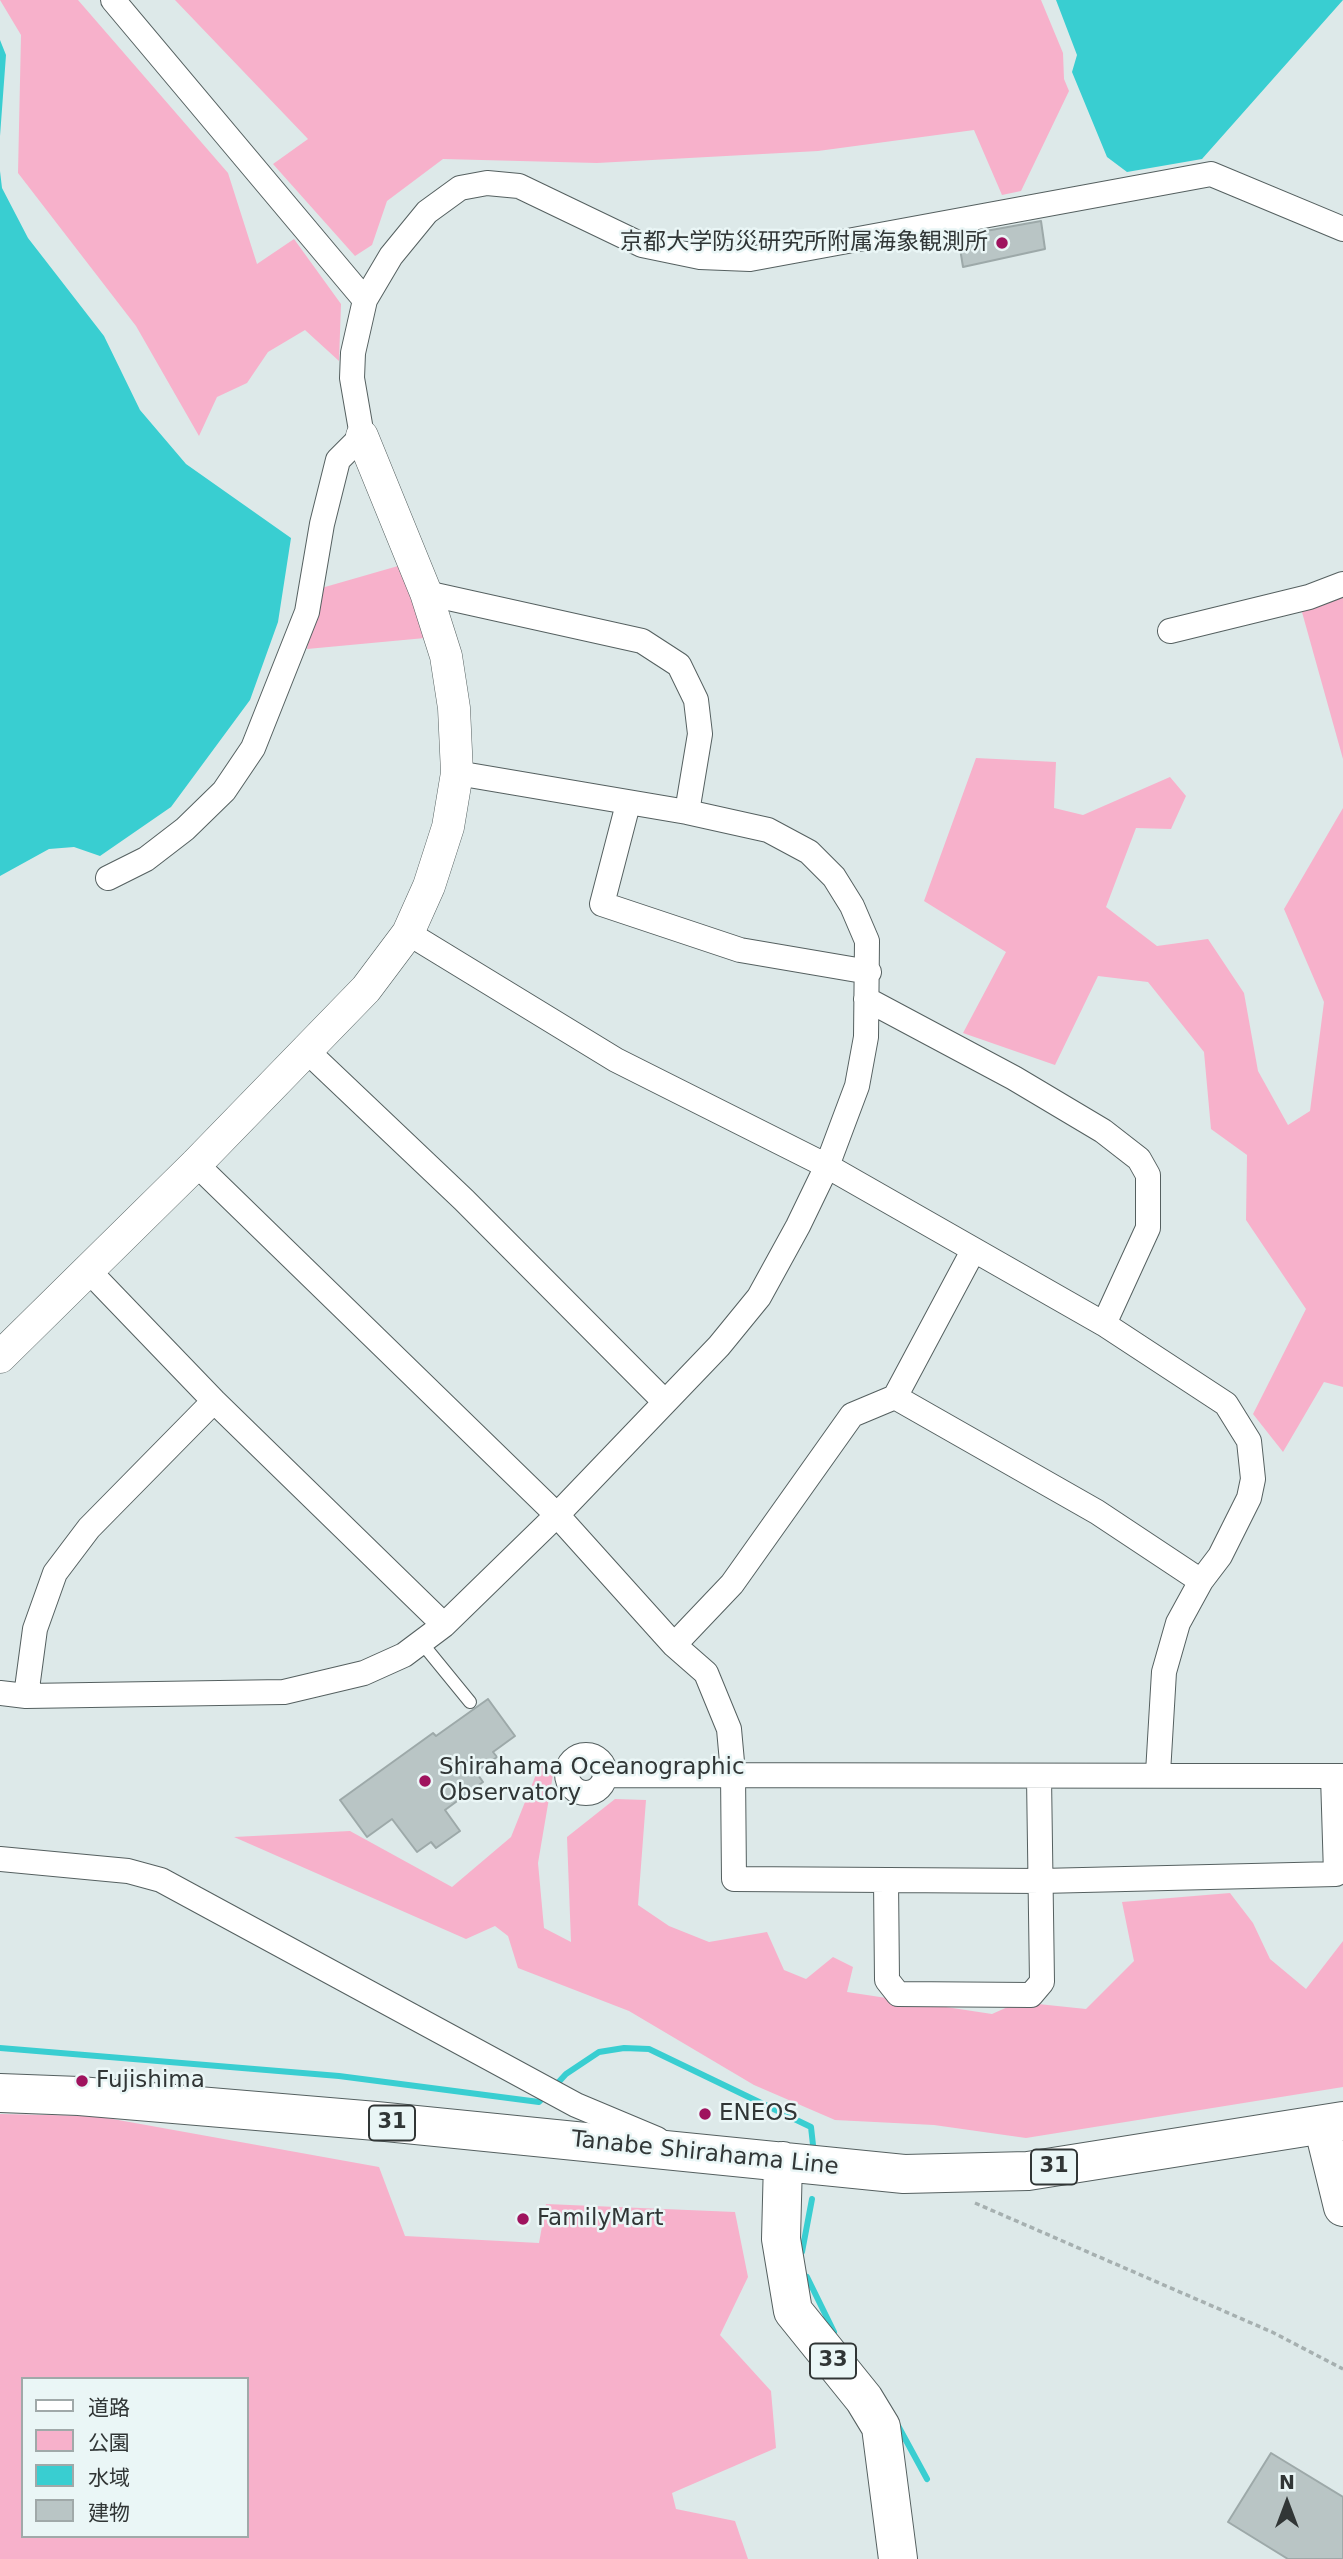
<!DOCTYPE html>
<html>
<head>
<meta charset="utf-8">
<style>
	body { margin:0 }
	#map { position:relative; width:1343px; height:2559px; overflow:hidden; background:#dde9e9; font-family:"DejaVu Sans","Noto Sans JP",sans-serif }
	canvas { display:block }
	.legend { position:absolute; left:21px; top:2377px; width:228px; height:161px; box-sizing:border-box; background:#eaf6f6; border:2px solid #a0a9a9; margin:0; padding:9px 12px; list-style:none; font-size:21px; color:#313636 }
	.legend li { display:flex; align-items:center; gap:14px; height:35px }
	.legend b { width:35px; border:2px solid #a0a9a9 }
	.north { position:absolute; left:1252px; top:2468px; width:70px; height:70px; -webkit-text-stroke:5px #eaf6f6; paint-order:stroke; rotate:0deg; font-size:19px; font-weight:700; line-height:28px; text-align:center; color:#313636 }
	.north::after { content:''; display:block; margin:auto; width:24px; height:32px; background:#313636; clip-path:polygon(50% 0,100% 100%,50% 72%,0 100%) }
</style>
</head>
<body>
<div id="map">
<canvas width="1343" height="2559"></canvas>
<ul class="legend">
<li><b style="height:9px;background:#fff"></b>道路</li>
<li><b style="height:19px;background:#f7b1cb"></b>公園</li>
<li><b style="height:19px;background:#39ced1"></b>水域</li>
<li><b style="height:19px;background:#b9c5c5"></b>建物</li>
</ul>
<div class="north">N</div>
</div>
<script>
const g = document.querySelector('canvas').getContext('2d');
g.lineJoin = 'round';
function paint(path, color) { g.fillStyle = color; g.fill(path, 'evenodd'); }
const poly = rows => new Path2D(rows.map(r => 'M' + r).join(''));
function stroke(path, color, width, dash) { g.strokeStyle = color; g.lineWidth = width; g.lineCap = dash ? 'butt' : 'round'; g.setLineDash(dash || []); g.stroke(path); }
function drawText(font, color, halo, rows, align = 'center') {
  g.font = font + ' "DejaVu Sans","Noto Sans JP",sans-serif'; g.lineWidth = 5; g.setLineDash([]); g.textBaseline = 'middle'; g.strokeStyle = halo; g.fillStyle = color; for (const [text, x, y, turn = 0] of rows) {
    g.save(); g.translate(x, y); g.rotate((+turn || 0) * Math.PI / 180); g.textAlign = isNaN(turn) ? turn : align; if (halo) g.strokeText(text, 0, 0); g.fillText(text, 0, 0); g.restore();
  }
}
paint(poly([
	[0,0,78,0,228,173,257,264,294,239,341,304,339,361,305,330,268,352,247,383,217,397,199,436,136,326,18,173,21,35],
	[175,0,1041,0,1063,53,1064,79,1069,91,1021,191,1002,195,974,130,818,151,597,163,443,159,387,201,372,245,355,256,273,164,308,139],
	[398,566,411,594,425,638,307,649,318,589],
	[1343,589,1343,759,1300,605],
	[976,758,1056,762,1054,808,1083,815,1170,777,1186,796,1171,829,1136,828,1106,907,1157,946,1208,939,1244,993,1258,1071,1288,1125,1310,1111,1324,1002,1284,909,1343,808,1343,1387,1324,1382,1283,1452,1253,1414,1306,1309,1246,1220,1247,1155,1211,1129,1204,1052,1148,982,1098,976,1055,1065,963,1033,1006,952,924,901],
	[541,1762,555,1763,538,1863,544,1928,571,1942,567,1837,615,1799,646,1800,638,1905,669,1926,709,1942,767,1932,784,1970,806,1979,833,1957,853,1967,847,1992,992,2014,1019,2002,1086,2009,1134,1961,1122,1902,1230,1893,1253,1923,1270,1959,1306,1989,1343,1941,1343,2087,1026,2138,934,2125,835,2120,754,2085,629,2011,518,1968,508,1936,495,1926,466,1939,234,1837,350,1831,452,1887,511,1837],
	[0,2114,96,2116,379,2167,405,2236,539,2243,546,2204,735,2212,748,2277,720,2335,771,2391,776,2448,672,2493,676,2509,735,2521,748,2559,0,2559],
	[23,2379,247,2379,247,2536,23,2536]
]), '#f7b1cb');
paint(poly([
	[1056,0,1343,0,1202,159,1127,172,1107,157,1072,72,1077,55],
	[0,40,6,55,0,136],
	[0,171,2,188,28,238,104,336,140,410,186,464,291,538,278,622,250,700,171,807,100,856,74,847,49,849,0,876]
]), '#39ced1');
stroke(poly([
	[0,2048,339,2076,539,2102,546,2095],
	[554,2087,566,2074,599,2052,624,2048,649,2049,811,2127,813,2145],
	[802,2252,812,2199],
	[807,2277,834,2332],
	[896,2422,927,2479]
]), '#39ced1', 6);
const building = poly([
	[1041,221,1045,249,963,267,958,236,1041,221],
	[488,1699,515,1736,493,1752,497,1757,476,1772,483,1782,445,1810,460,1831,436,1848,431,1842,417,1852,392,1819,367,1837,340,1800,433,1733,436,1736,488,1699],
	[1271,2453,1343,2497,1343,2559,1288,2559,1228,2522,1271,2453]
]);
paint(building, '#b9c5c5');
stroke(building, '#9da9a9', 2);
const service = poly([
	[421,1642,470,1702]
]);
const minor = poly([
	[113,0,365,300],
	[426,593,642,641,679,665,696,700,700,734,687,812],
	[1170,631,1309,597,1343,584],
	[628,804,602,904,740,950,869,972],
	[108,878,146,859,185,829,224,791,253,748,307,612,322,524,338,460,362,436,352,378,353,353,365,300,391,256,427,212,460,188,487,183,519,186,642,245,700,257,750,259,1211,174,1343,229],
	[408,933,616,1060,827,1166,1104,1324,1226,1404,1249,1441,1253,1479,1249,1498,1220,1556,1201,1581,1178,1623,1164,1672,1158,1773],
	[866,999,1014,1078,1103,1131,1139,1159,1148,1175,1148,1228,1104,1324],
	[307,1051,464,1200,665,1402],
	[196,1164,557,1515,674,1645,706,1673,729,1729,733,1773,734,1879,1041,1881,1336,1874,1333,1776],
	[87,1269,214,1401,444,1625],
	[895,1397,1097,1512,1201,1581],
	[674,1645,732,1584,852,1415,895,1397,973,1251],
	[0,1693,26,1696,284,1692,364,1673,404,1655,444,1625,557,1515,719,1346,759,1297,798,1226,827,1166,857,1086,866,1037,867,941,852,906,834,877,809,852,768,830,687,812,457,773],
	[26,1696,35,1629,55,1573,89,1528,214,1401],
	'567 1774a19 19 0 1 1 38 0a19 19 0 1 1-38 0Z',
	[605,1775,1343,1776],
	[0,1859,128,1871,161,1880,576,2105,657,2139],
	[886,1880,887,1980,898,1994,1031,1995,1042,1982,1039,1777]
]);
const tertiary = poly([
	[0,1357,196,1164,366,989,408,933,429,886,448,827,457,773,454,708,446,656,426,593,362,436]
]);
const primary = poly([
	[0,2093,79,2096,376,2121,904,2174,1028,2171,1343,2121],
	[1323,2125,1343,2207],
	[783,2161,781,2239,793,2311,864,2399,881,2427,898,2559]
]);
stroke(service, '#556060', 14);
stroke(minor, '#556060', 26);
stroke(tertiary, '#556060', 33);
stroke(primary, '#556060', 40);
stroke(poly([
	[975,2203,1272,2332,1343,2369]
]), '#a6b0b0', 3.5, [5, 3.5]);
stroke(service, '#fff', 12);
stroke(minor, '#fff', 24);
stroke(tertiary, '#fff', 32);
stroke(primary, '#fff', 38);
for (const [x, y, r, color] of [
	[1002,243,7,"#9f135e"],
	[425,1781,7,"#9f135e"],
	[82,2081,7,"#9f135e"],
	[705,2114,7,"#9f135e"],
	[523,2219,7,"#9f135e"]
]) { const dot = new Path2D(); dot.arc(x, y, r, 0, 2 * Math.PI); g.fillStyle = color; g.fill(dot); stroke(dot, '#eaf6f6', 2.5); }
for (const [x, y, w] of [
	[392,2123,46],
	[1054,2167,46],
	[833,2361,46]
]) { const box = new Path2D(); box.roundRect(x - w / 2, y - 17.5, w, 35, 5); g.fillStyle = '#eaf6f6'; g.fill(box); stroke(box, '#313636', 2); }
drawText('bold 21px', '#313636', null, [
	["31",392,2123],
	["31",1054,2167],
	["33",833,2361]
]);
drawText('23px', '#313636', '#eaf6f6', [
	["京都大学防災研究所附属海象観測所",988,243,"right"],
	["Shirahama Oceanographic",439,1768],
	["Observatory",439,1794],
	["Fujishima",96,2081],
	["ENEOS",719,2114],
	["FamilyMart",537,2219]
], 'left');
drawText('23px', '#313636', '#eaf6f6', [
	["Tanabe Shirahama Line",705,2154,6]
]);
</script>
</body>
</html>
